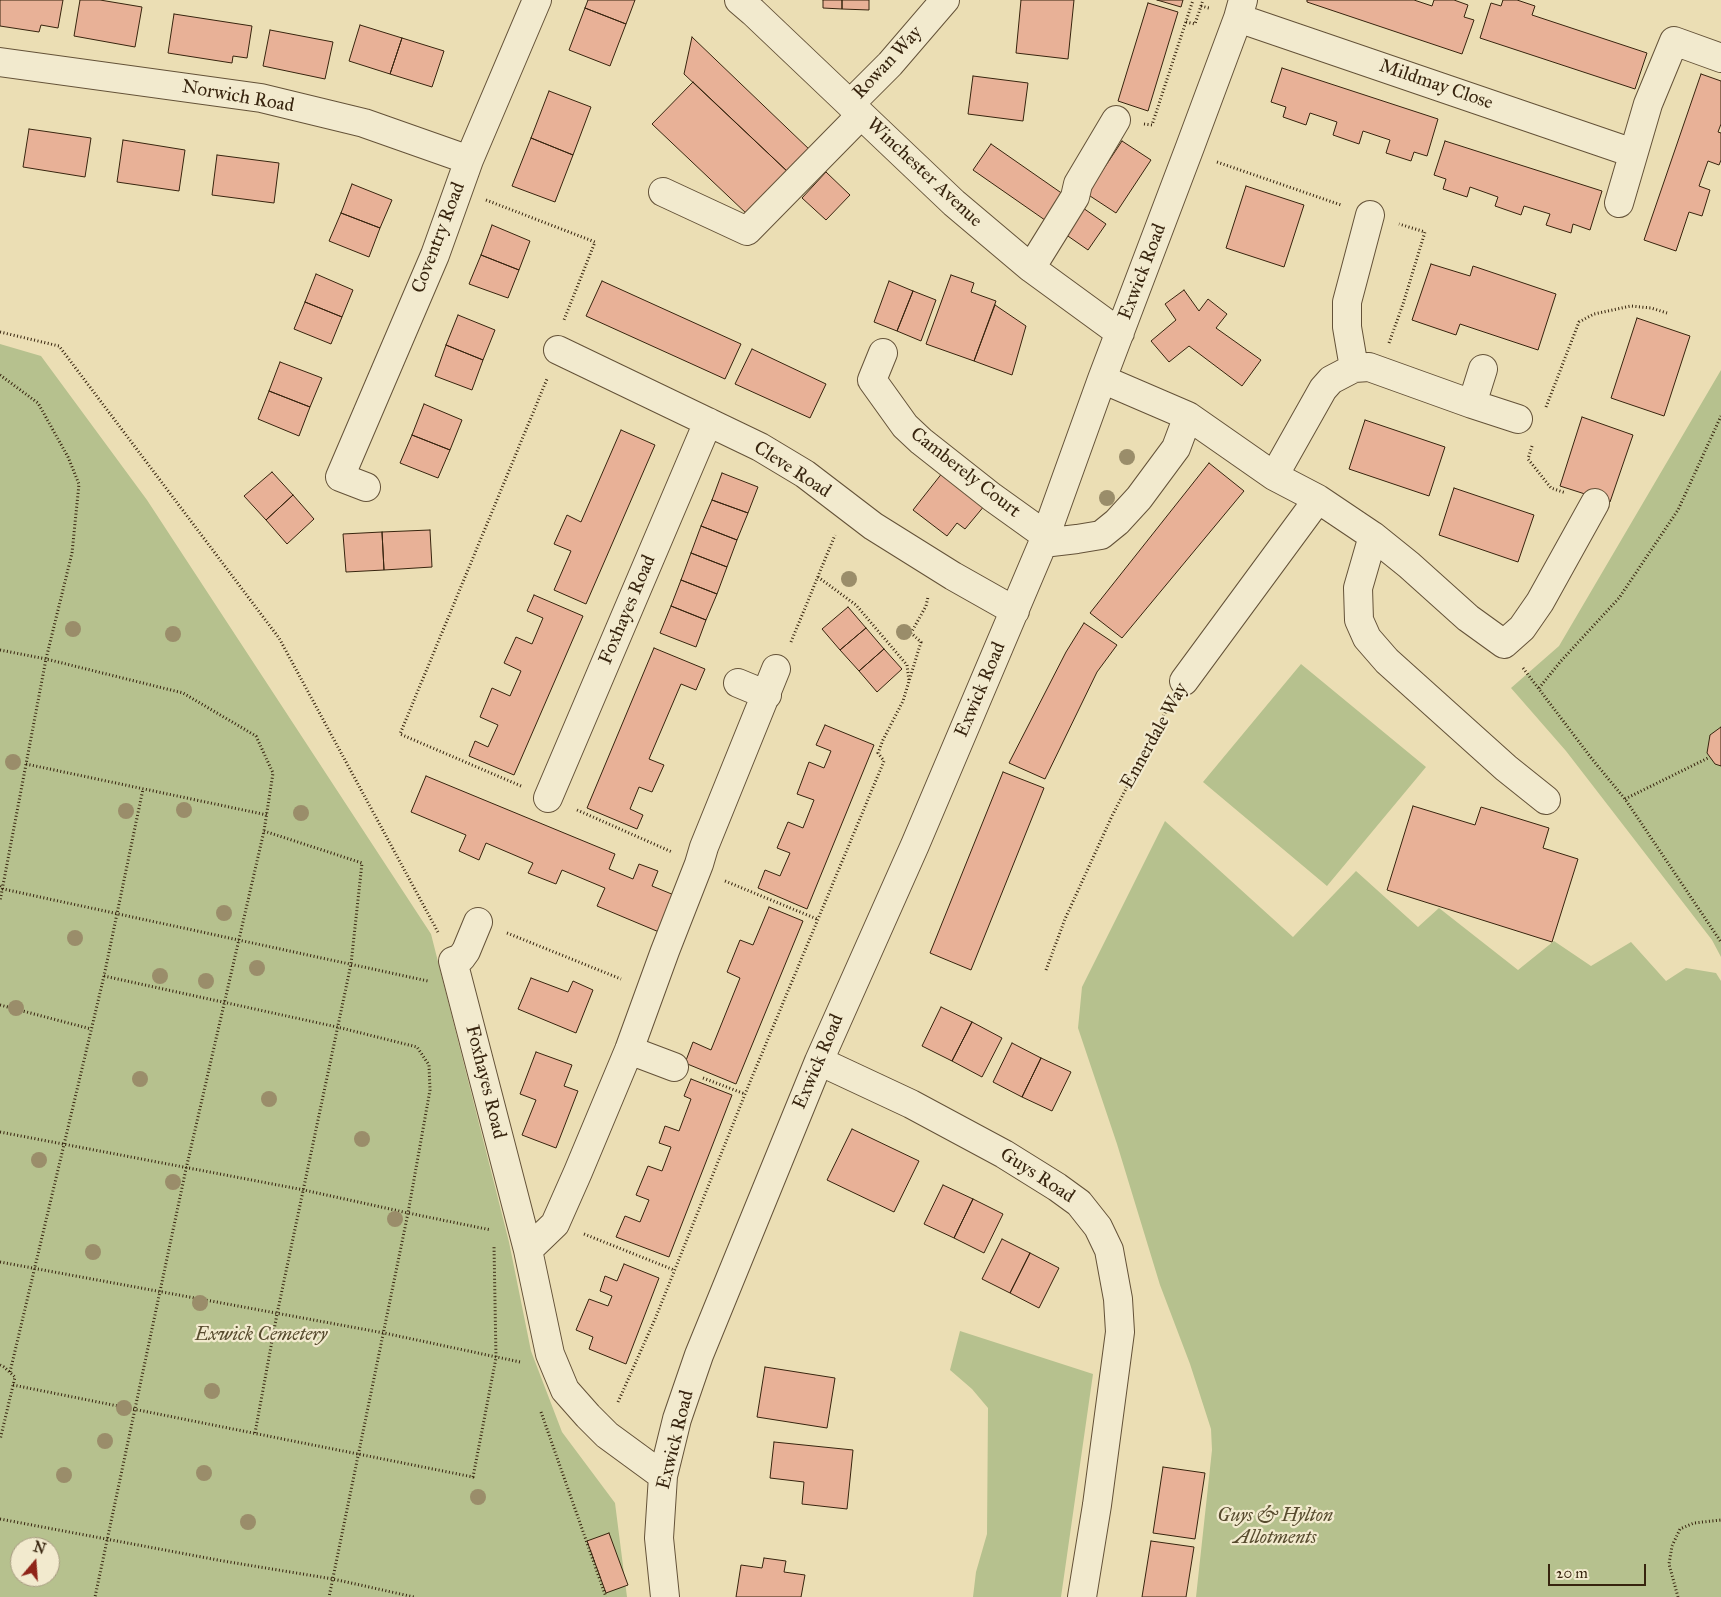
<!DOCTYPE html>
<html>
<head>
<meta charset="utf-8">
<style>
	body { margin:0 }
	#map { position:relative; width:1721px; height:1597px; overflow:hidden; background:#ebdeb4; font-family:"IM FELL Great Primer",serif }
	canvas { display:block }
	.north { position:absolute; left:10px; top:1537px; width:50px; height:50px; box-sizing:border-box; background:#f2eace; border:1px solid #a79b81; border-radius:50%; rotate:18deg; font-size:14px; font-weight:700; line-height:20px; text-align:center; color:#37240e }
	.north::after { content:''; display:block; margin:auto; width:18px; height:22px; background:#8f2418; clip-path:polygon(50% 0,100% 100%,50% 72%,0 100%) }
	.scale { position:absolute; left:1548px; top:1564px; width:98px; height:22px; box-sizing:border-box; border:2px solid #37240e; border-top:0; padding-left:6px; font-size:15px; line-height:18px; white-space:nowrap; color:#37240e; -webkit-text-stroke:4px #f2eace; paint-order:stroke }
</style>
</head>
<body>
<div id="map">
<canvas width="1721" height="1597"></canvas>
<div class="north">N</div>
<div class="scale">20 m</div>
</div>
<script>
const g = document.querySelector('canvas').getContext('2d');
g.lineJoin = 'round';
function paint(path, color) { g.fillStyle = color; g.fill(path, 'evenodd'); }
const poly = rows => new Path2D(rows.map(r => 'M' + r).join(''));
function stroke(path, color, width, dash) { g.strokeStyle = color; g.lineWidth = width; g.lineCap = dash ? 'butt' : 'round'; g.setLineDash(dash || []); g.stroke(path); }
function drawText(font, color, halo, rows, align = 'center') {
  g.font = font + ' "IM FELL Great Primer",serif'; g.lineWidth = 4.5; g.setLineDash([]); g.textBaseline = 'middle'; g.strokeStyle = halo; g.fillStyle = color; for (const [text, x, y, turn = 0] of rows) {
    g.save(); g.translate(x, y); g.rotate((+turn || 0) * Math.PI / 180); g.textAlign = isNaN(turn) ? turn : align; if (halo) g.strokeText(text, 0, 0); g.fillText(text, 0, 0); g.restore();
  }
}
paint(poly([
	[0,344,41,356,147,500,431,934,509,1242,531,1351,562,1432,615,1503,627,1597,0,1597],
	[20,1547,50,1547,50,1577,20,1577],
	[1721,370,1721,957,1712,940,1566,751,1511,688,1559,646],
	[1301,664,1426,767,1327,886,1203,782],
	[1165,821,1293,937,1356,871,1418,927,1439,908,1518,970,1554,941,1591,966,1631,942,1666,981,1686,968,1716,973,1721,981,1721,1597,1196,1597,1212,1450,1211,1429,1190,1364,1160,1285,1117,1144,1078,1028,1082,987],
	[960,1331,1093,1374,1061,1597,973,1597,976,1572,987,1534,988,1408,972,1389,950,1370]
]), '#b6c18e');
const building = poly([
	[0,0,63,0,58,28,41,25,39,32,0,26,0,0],
	[80,0,100,0,142,7,135,47,74,36,80,0],
	[588,0,635,0,626,24,585,8,588,0],
	[823,0,842,0,842,9,823,8,823,0],
	[842,0,869,0,869,10,842,9,842,0],
	[1021,0,1074,0,1068,59,1016,53,1021,0],
	[1157,0,1183,0,1181,7,1157,0],
	[1307,0,1414,0,1432,6,1434,0,1454,0,1468,5,1464,17,1474,20,1462,54,1307,2,1307,0],
	[1503,0,1517,0,1535,6,1532,15,1647,53,1635,89,1480,38,1491,3,1501,6,1503,0],
	[1148,3,1178,12,1148,111,1118,101,1148,3],
	[585,8,626,24,610,66,569,50,585,8],
	[174,14,252,26,247,58,233,56,232,63,168,53,174,14],
	[360,25,402,38,390,74,349,61,360,25],
	[270,30,333,42,325,79,263,66,270,30],
	[692,37,811,151,789,173,684,74,692,37],
	[402,38,444,51,432,87,390,74,402,38],
	[1282,68,1438,119,1427,156,1414,152,1411,161,1386,153,1390,140,1363,131,1359,144,1333,135,1337,122,1310,113,1306,125,1283,117,1286,107,1271,102,1282,68],
	[1701,74,1721,81,1721,124,1718,132,1721,133,1721,160,1719,165,1708,161,1699,186,1710,190,1702,216,1689,212,1676,251,1644,240,1701,74],
	[973,76,1028,83,1023,121,968,114,973,76],
	[693,82,789,173,748,215,652,124,693,82],
	[549,91,591,107,573,155,531,138,549,91],
	[29,129,91,138,85,177,23,167,29,129],
	[531,138,573,155,555,202,512,186,531,138],
	[123,140,185,150,179,191,117,182,123,140],
	[1122,141,1151,160,1116,213,1087,194,1122,141],
	[1445,141,1602,191,1590,230,1573,224,1571,233,1546,225,1550,214,1524,206,1521,215,1495,206,1498,197,1470,187,1467,197,1443,189,1446,179,1434,175,1445,141],
	[991,144,1106,224,1088,250,973,170,991,144],
	[217,155,279,163,274,203,212,195,217,155],
	[826,172,850,195,826,220,802,198,826,172],
	[352,184,392,200,380,228,341,213,352,184],
	[1246,186,1304,205,1284,267,1226,248,1246,186],
	[341,213,380,228,369,257,329,241,341,213],
	[492,225,530,241,519,270,481,255,492,225],
	[481,255,519,270,508,298,469,284,481,255],
	[1431,264,1470,276,1473,266,1556,294,1538,350,1460,324,1456,335,1412,320,1431,264],
	[316,274,353,290,342,317,305,302,316,274],
	[951,275,974,283,971,292,996,301,974,361,926,344,951,275],
	[602,281,741,344,725,379,586,316,602,281],
	[889,281,913,291,897,331,874,322,889,281],
	[1184,290,1199,311,1208,299,1227,314,1216,328,1261,360,1242,386,1189,346,1169,362,1151,341,1176,320,1165,304,1184,290],
	[913,291,936,300,921,341,897,331,913,291],
	[305,302,342,317,331,344,294,329,305,302],
	[995,305,1026,326,1012,375,974,361,995,305],
	[458,315,495,330,483,360,446,345,458,315],
	[1637,318,1690,336,1664,416,1611,398,1637,318],
	[446,345,483,360,472,390,435,376,446,345],
	[752,349,826,384,810,418,735,384,752,349],
	[280,362,322,378,310,407,269,391,280,362],
	[269,391,310,407,299,436,258,419,269,391],
	[424,404,462,420,450,450,412,435,424,404],
	[1582,417,1633,435,1610,502,1560,486,1582,417],
	[1365,420,1445,447,1429,496,1349,469,1365,420],
	[621,430,655,445,586,604,554,590,571,551,554,544,567,515,581,522,621,430],
	[412,435,450,450,438,478,400,463,412,435],
	[1209,463,1244,491,1122,638,1090,613,1209,463],
	[272,472,293,495,266,520,244,496,272,472],
	[943,472,985,505,965,529,957,523,947,536,913,510,943,472],
	[722,473,758,487,748,513,712,500,722,473],
	[1454,488,1534,515,1518,562,1439,535,1454,488],
	[293,495,314,519,287,544,266,520,293,495],
	[712,500,748,513,737,540,701,526,712,500],
	[701,526,737,540,727,567,691,553,701,526],
	[430,530,432,567,384,570,382,532,430,530],
	[382,532,384,570,346,572,343,534,382,532],
	[691,553,727,567,717,594,681,580,691,553],
	[681,580,717,594,706,620,671,606,681,580],
	[534,595,583,616,514,775,469,756,475,741,488,747,498,725,480,717,492,688,510,696,521,671,504,663,516,637,532,644,543,618,527,611,534,595],
	[671,606,706,620,696,647,660,633,671,606],
	[848,607,866,628,840,650,822,629,848,607],
	[1084,623,1117,645,1097,672,1045,779,1009,763,1066,652,1084,623],
	[866,628,884,649,859,671,840,650,866,628],
	[654,648,705,669,696,690,681,684,649,759,664,765,652,792,639,787,630,809,643,815,637,829,587,808,654,648],
	[884,649,902,669,877,692,859,671,884,649],
	[825,725,874,745,807,909,758,888,765,870,780,876,790,853,777,848,788,822,803,828,814,800,797,794,809,762,824,768,831,751,816,745,825,725],
	[1721,727,1721,766,1715,764,1707,753,1710,735,1721,727],
	[1003,772,1044,788,971,970,930,953,1003,772],
	[426,776,615,854,609,869,633,879,639,864,658,871,652,886,674,895,659,932,597,906,605,888,562,870,556,884,528,873,533,863,486,843,479,860,459,851,466,835,411,812,426,776],
	[1413,806,1475,825,1481,807,1549,828,1543,848,1578,859,1552,942,1387,890,1413,806],
	[769,907,803,921,736,1084,685,1063,693,1042,711,1050,740,978,727,972,740,940,753,945,769,907],
	[531,978,568,992,573,981,593,990,576,1033,518,1009,531,978],
	[941,1007,972,1022,952,1061,922,1046,941,1007],
	[972,1022,1002,1038,982,1077,952,1061,972,1022],
	[1012,1043,1041,1058,1022,1097,993,1082,1012,1043],
	[536,1052,572,1065,564,1086,578,1091,556,1148,522,1135,536,1100,520,1094,536,1052],
	[1041,1058,1071,1072,1052,1111,1022,1097,1041,1058],
	[691,1079,732,1095,669,1257,616,1237,625,1216,640,1222,649,1200,636,1195,648,1166,662,1171,671,1147,659,1143,665,1126,679,1131,691,1099,684,1096,691,1079],
	[852,1129,919,1161,894,1212,827,1180,852,1129],
	[943,1185,973,1199,954,1238,924,1224,943,1185],
	[973,1199,1003,1214,984,1253,954,1238,973,1199],
	[1002,1239,1030,1253,1010,1293,982,1279,1002,1239],
	[1030,1253,1059,1268,1039,1308,1010,1293,1030,1253],
	[624,1264,659,1278,626,1364,589,1349,593,1337,576,1330,589,1299,608,1306,612,1296,600,1291,605,1276,617,1281,624,1264],
	[765,1367,835,1378,827,1428,757,1417,765,1367],
	[774,1442,853,1450,847,1509,802,1504,804,1482,770,1478,774,1442],
	[1163,1467,1205,1473,1195,1539,1153,1533,1163,1467],
	[609,1533,628,1585,606,1593,587,1541,609,1533],
	[1151,1541,1194,1547,1186,1597,1142,1597,1151,1541],
	[764,1558,786,1561,784,1572,805,1575,801,1597,736,1597,741,1565,762,1568,764,1558]
]);
paint(building, '#e8b197');
stroke(building, '#37240e', 1);
const minor = poly([
	[739,0,753,12,954,203,1031,268,1120,333],
	[1238,18,1633,153],
	[0,62,261,98,364,123,469,160],
	[850,104,890,64,945,0],
	[663,192,747,231,861,115],
	[1619,203,1648,104,1674,41,1721,58],
	[1031,268,1075,197,1078,184,1116,120],
	[558,350,760,447,805,474,873,526,953,576,1015,611],
	[883,353,872,380,905,426,921,441,992,497,1045,535],
	[1354,368,1347,327,1347,302,1370,215],
	[1102,379,1188,416,1274,476,1318,499,1373,536,1409,565,1468,618,1504,644,1522,628,1540,602,1595,503],
	[1472,404,1483,369],
	[1274,476,1323,389,1331,380,1354,368,1369,367,1472,404,1518,419],
	[366,487,340,477,435,255,469,160,537,0],
	[1373,536,1358,588,1359,620,1367,638,1387,661,1506,768,1546,800],
	[1043,543,1077,539,1101,535,1117,522,1139,498,1176,448,1188,416],
	[1184,681,1318,499],
	[738,683,767,695],
	[548,798,708,422],
	[478,922,466,951,461,958,453,961,528,1250,550,1354,565,1390,588,1416,607,1435,663,1476],
	[629,1050,674,1067],
	[819,1061,911,1104,1004,1154,1057,1187,1079,1203,1098,1227,1109,1250,1118,1299,1120,1332,1097,1505,1082,1597],
	[528,1250,555,1224,578,1172,629,1050,665,951,699,864,704,847,776,669],
	[665,1597,659,1538,663,1476,677,1419,699,1355,819,1061,915,845,1043,543,1102,379,1190,147,1238,18,1243,0]
]);
stroke(minor, '#645238', 30);
stroke(poly([
	[1201,6,1209,8],
	[1186,22,1195,24,1203,0],
	[1144,124,1152,125,1193,0],
	[1217,162,1341,205],
	[486,200,595,242,564,320],
	[0,332,59,346,279,638,439,934],
	[1389,343,1403,304,1425,232,1399,224],
	[0,375,38,403,68,457,79,484,72,553,46,659,183,693,256,736,273,773,264,831,186,1169,95,1597],
	[1546,407,1579,322,1594,314,1631,306,1651,308,1667,313],
	[1532,446,1528,459,1551,488,1566,493],
	[818,577,856,605,907,665,909,681],
	[791,642,835,535],
	[0,650,46,659,0,901],
	[1523,668,1592,759,1625,799,1721,942],
	[1539,688,1561,661,1619,598,1678,510,1721,416],
	[26,764,267,815],
	[521,786,400,734,547,379],
	[1625,799,1708,758],
	[577,810,672,852],
	[725,881,817,919],
	[0,886,3,889,428,981],
	[507,933,621,979],
	[1046,970,1065,919,1112,816,1168,707],
	[104,976,337,1027,417,1047,429,1065,430,1090,408,1213,491,1230],
	[0,1005,91,1029],
	[703,1078,745,1094],
	[0,1132,304,1190,408,1213,329,1597],
	[584,1234,674,1270],
	[0,1262,384,1333,520,1362],
	[0,1365,4,1367,15,1377,0,1440],
	[10,1372,104,976,143,789],
	[13,1385,473,1477,496,1358,494,1246],
	[618,1402,655,1319,745,1094,884,761,878,753,883,740,903,701,921,642,911,633,926,606,928,597],
	[541,1412,606,1597],
	[255,1433,277,1314,351,964,362,863,264,831],
	[0,1519,223,1561,333,1579,414,1597],
	[1678,1597,1669,1564,1672,1546,1680,1529,1694,1523,1721,1520]
]), '#37240e', 3, [1, 2.5]);
stroke(minor, '#f2eace', 28);
g.fillStyle = '#9a8d6a';
for (const [x, y] of [
	[1127,457],
	[1107,498],
	[849,579],
	[73,629],
	[904,632],
	[173,634],
	[13,762],
	[184,810],
	[126,811],
	[301,813],
	[224,913],
	[75,938],
	[257,968],
	[160,976],
	[206,981],
	[16,1008],
	[140,1079],
	[269,1099],
	[362,1139],
	[39,1160],
	[173,1182],
	[395,1219],
	[93,1252],
	[200,1303],
	[212,1391],
	[124,1408],
	[105,1441],
	[204,1473],
	[64,1475],
	[478,1497],
	[248,1522]
]) { g.beginPath(); g.arc(x, y, 8, 0, 2 * Math.PI); g.fill(); }
drawText('19px', '#37240e', '#f2eace', [
	["Rowan Way",888,63,-47],
	["Mildmay Close",1436,85,19],
	["Norwich Road",238,97,10],
	["Winchester Avenue",924,173,43],
	["Coventry Road",439,238,-69],
	["Exwick Road",1143,272,-69],
	["Cleve Road",792,470,33],
	["Camberely Court",965,473,38],
	["Foxhayes Road",628,610,-67],
	["Exwick Road",981,690,-67],
	["Ennerdale Way",1155,736,-61],
	["Exwick Road",819,1062,-67],
	["Foxhayes Road",485,1082,76],
	["Guys Road",1037,1176,33],
	["Exwick Road",676,1440,-76]
]);
drawText('italic 19px', '#574b2e', '#f2eace', [
	["Exwick Cemetery",261,1335],
	["Guys & Hylton",1275,1516],
	["Allotments",1275,1538]
]);
</script>
</body>
</html>
